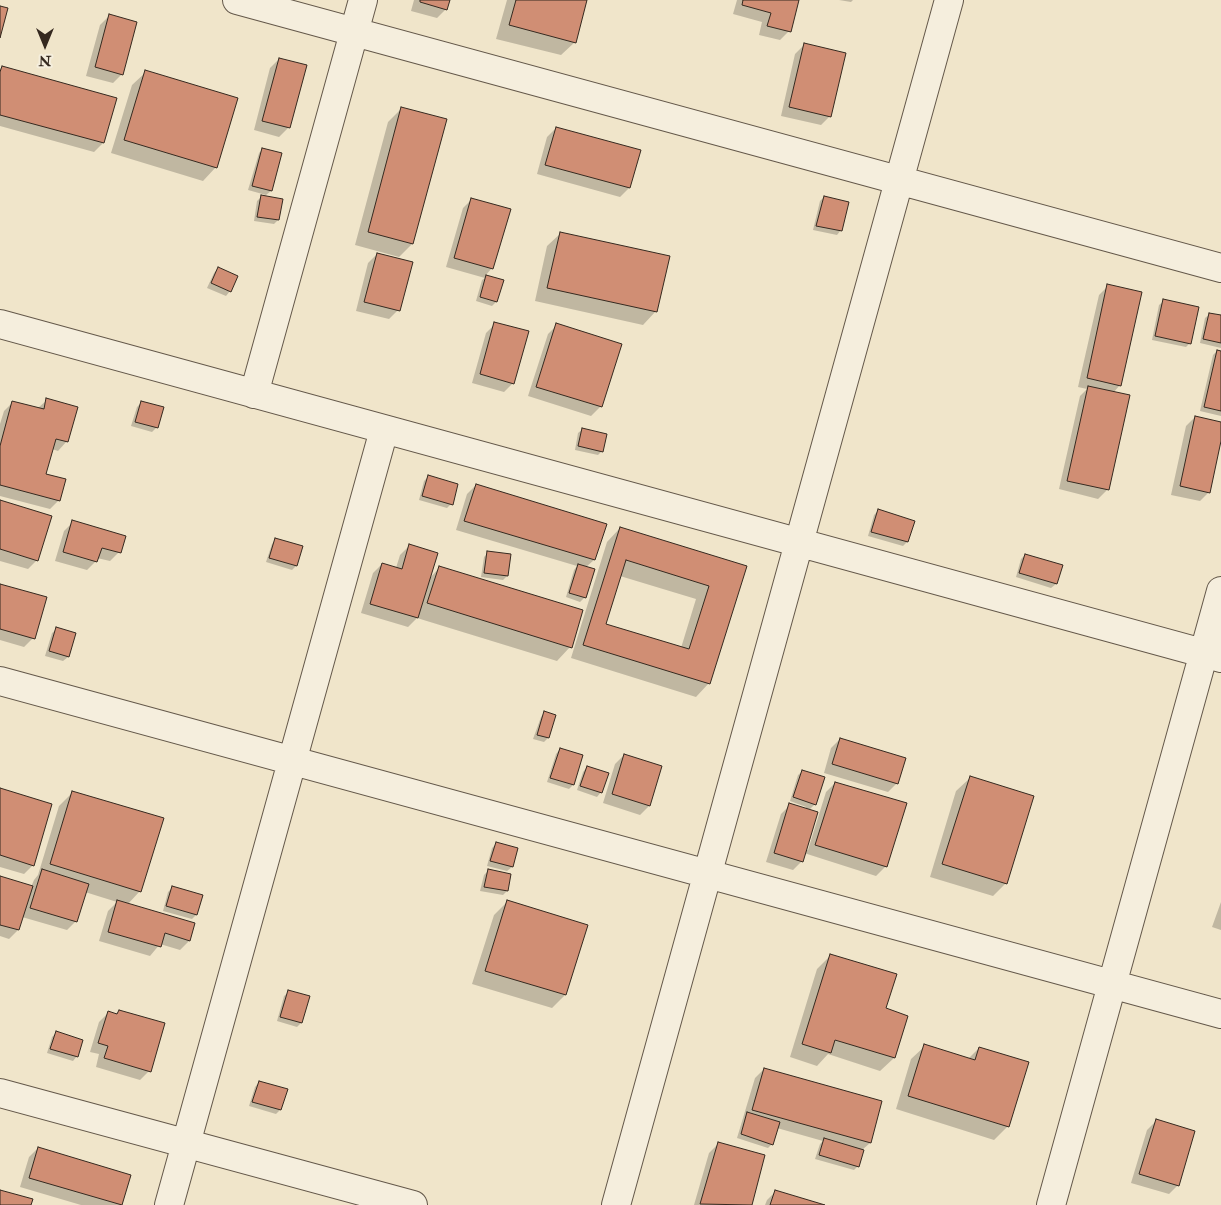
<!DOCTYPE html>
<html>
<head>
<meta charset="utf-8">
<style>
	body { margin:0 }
	#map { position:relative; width:1221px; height:1205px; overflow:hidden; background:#f0e5ca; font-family:"IM FELL Double Pica",serif }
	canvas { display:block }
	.north { position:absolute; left:20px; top:20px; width:50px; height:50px; -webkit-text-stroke:4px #f5eedd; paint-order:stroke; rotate:180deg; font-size:14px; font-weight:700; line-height:20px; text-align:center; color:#35291f }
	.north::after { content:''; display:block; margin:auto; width:18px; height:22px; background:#35291f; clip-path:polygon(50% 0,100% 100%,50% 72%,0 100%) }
</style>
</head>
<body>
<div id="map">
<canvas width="1221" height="1205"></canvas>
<div class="north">N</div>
</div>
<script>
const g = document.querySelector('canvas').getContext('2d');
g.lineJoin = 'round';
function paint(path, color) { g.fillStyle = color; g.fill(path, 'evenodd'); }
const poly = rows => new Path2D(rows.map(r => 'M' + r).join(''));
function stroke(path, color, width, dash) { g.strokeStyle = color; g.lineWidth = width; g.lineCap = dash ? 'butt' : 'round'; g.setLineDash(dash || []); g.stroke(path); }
paint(poly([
	[414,0,449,0,446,9,437,18,411,11],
	[507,0,586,0,575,42,561,55,496,39],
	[737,0,797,0,789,31,780,40,759,35,762,22,733,14],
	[839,0,853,0,851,2],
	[109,16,122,74,113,83,86,76,100,25],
	[804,45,830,116,821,125,781,116,795,54],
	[279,59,305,66,288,128,279,137,254,130,270,68],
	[2,67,115,99,103,143,94,152,0,126,0,69],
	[146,72,216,167,203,181,111,153,132,85],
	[402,108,412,244,399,257,355,245,388,122],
	[556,128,639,151,629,188,620,197,537,174,547,137],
	[263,149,280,154,271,191,266,195,248,190,259,153],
	[262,196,278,220,274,224,254,221,257,201],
	[824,197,841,230,837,235,813,230,820,201],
	[472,199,492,268,485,276,503,281,496,302,492,306,476,301,482,280,485,278,446,267,463,208],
	[561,233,656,311,643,325,535,301,547,246],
	[377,254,398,310,389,319,356,311,368,263],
	[218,268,230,291,226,296,207,288,214,273],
	[1108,286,1120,385,1113,393,1107,490,1098,499,1059,489,1080,396,1087,389,1078,387,1099,295],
	[1164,301,1190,343,1186,347,1152,340,1159,305],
	[1210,314,1221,316,1221,348,1200,343,1205,318],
	[495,324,513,383,504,392,472,383,486,333],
	[557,325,620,345,600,407,591,416,528,396,548,334],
	[1217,351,1221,352,1221,416,1200,411,1213,355],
	[47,400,67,441,58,451,52,449,45,475,59,500,50,509,0,496,0,424,4,411,13,402,38,408],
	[141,403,162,408,156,428,152,432,131,426,137,407],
	[1195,417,1221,423,1221,436,1209,492,1200,501,1171,495,1186,426],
	[583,429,602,451,598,455,575,450,578,433],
	[428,477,451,504,447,508,419,500,424,481],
	[476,485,594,560,586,567,585,597,580,602,566,597,574,570,577,566,456,530,467,494],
	[0,502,37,560,28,569,0,561],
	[878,511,907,542,903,546,868,536,874,515],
	[73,522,119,552,110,561,97,558,96,561,87,570,55,561,64,531],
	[620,528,745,567,709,683,696,697,571,658,607,542],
	[620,576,696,599,681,648,605,625],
	[276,540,296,566,292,570,266,562,272,544],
	[409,546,430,578,439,568,570,647,557,661,417,618,408,627,361,613,373,573,382,564,396,568,400,555],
	[488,553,510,555,507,576,503,580,481,577,484,557],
	[1025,555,1061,566,1056,584,1051,588,1016,577,1021,559],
	[0,585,33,638,24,647,0,640],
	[57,629,74,634,68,657,63,661,45,656,52,633],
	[545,712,555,716,548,738,544,742,533,739,541,717],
	[840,739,897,783,888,792,824,773,831,748],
	[560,749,573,785,569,789,547,782,556,754],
	[624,755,649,806,640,815,603,803,615,764],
	[587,767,601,792,597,797,577,790,583,772],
	[803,771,815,804,809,810,805,849,808,850,826,792,835,783,905,804,885,867,876,876,804,853,802,861,793,870,766,862,781,814,790,805,805,809,806,807,790,801,798,775],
	[970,778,1006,883,993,896,930,877,956,791],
	[0,789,33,865,24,874,0,867],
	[73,792,140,891,127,905,189,941,180,950,160,944,150,956,99,941,108,911,117,902,85,892,76,921,67,930,22,917,18,930,9,939,0,936,0,877,31,887,34,880,38,875,59,806],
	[496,844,516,849,512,867,507,871,487,866,492,848],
	[488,871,507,891,503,895,480,891,484,875],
	[173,887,201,896,196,915,192,919,163,911,168,892],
	[507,902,565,995,552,1008,472,984,494,915],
	[1221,902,1221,930,1212,927],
	[830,956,884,1009,894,1058,880,1071,828,1054,817,1066,790,1057,817,969],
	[289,992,309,997,301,1023,297,1027,277,1021,284,996],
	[119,1011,149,1071,140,1080,96,1067,99,1054,90,1052,99,1022,108,1013,115,1015],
	[56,1033,77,1056,73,1061,47,1053,52,1037],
	[925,1046,968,1059,979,1048,1008,1126,994,1140,896,1109,911,1059],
	[764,1069,881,1102,870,1143,862,1150,858,1166,854,1170,815,1159,820,1144,823,1141,777,1128,772,1144,768,1148,737,1138,755,1078],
	[259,1082,280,1110,276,1114,249,1106,255,1087],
	[1156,1121,1178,1185,1169,1194,1131,1183,1147,1130],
	[718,1144,764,1156,750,1205,694,1205,709,1153],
	[38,1148,130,1175,121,1205,81,1205,20,1187,29,1157],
	[776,1191,820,1205,765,1205,767,1200]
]), '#0003');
const building = poly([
	[420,0,450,0,447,10,420,2,420,0],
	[516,0,587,0,576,43,509,25,516,0],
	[743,0,799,0,791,32,767,26,771,13,742,5,743,0],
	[0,6,8,8,0,38,0,6],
	[109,14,137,22,123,75,95,67,109,14],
	[804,43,846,53,831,117,789,107,804,43],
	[279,58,307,65,290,128,262,121,279,58],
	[2,66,117,98,104,143,0,115,0,72,2,66],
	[145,70,238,98,217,168,124,140,145,70],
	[401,107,447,119,413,244,368,232,401,107],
	[556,127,641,150,630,188,545,165,556,127],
	[262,148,282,153,272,191,252,186,262,148],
	[261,195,283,199,279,220,257,217,261,195],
	[824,196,849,202,842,231,816,226,824,196],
	[471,198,511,209,493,269,454,258,471,198],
	[560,232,670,256,657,312,547,288,560,232],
	[377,253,413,262,400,311,364,302,377,253],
	[218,267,238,276,231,292,211,283,218,267],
	[486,275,504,280,497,302,480,297,486,275],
	[1107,284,1142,292,1121,386,1087,378,1107,284],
	[1163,299,1199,307,1191,344,1155,336,1163,299],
	[1209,313,1221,315,1221,343,1203,339,1209,313],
	[494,322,529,331,514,384,480,374,494,322],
	[556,323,622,344,602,407,536,387,556,323],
	[1217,350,1221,351,1221,411,1204,407,1217,350],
	[1088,386,1130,395,1109,490,1067,481,1088,386],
	[46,398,78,407,68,442,56,439,46,474,66,479,60,501,0,485,0,446,12,401,44,409,46,398],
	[141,401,164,407,158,428,135,422,141,401],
	[1195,416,1221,422,1221,441,1210,493,1180,486,1195,416],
	[582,428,607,434,603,452,578,446,582,428],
	[428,475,458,484,453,505,422,496,428,475],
	[476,484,607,524,595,560,464,521,476,484],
	[0,500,52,516,38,561,0,549,0,500],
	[878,509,915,521,908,542,871,532,878,509],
	[72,520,126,536,121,553,102,548,97,562,63,552,72,520],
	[620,527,747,566,710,684,583,645,620,527],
	[626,560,709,586,689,649,606,624,626,560],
	[275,538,303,546,297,566,269,558,275,538],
	[409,544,438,553,418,618,370,604,382,563,402,569,409,544],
	[487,551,511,554,508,576,484,573,487,551],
	[1025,554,1063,565,1057,584,1019,573,1025,554],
	[578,564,595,569,586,598,569,593,578,564],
	[439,566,583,610,572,648,427,603,439,566],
	[0,584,47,597,35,639,0,629,0,584],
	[56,627,76,633,69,657,49,651,56,627],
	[544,711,556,715,549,738,537,735,544,711],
	[840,738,906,758,898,784,832,764,840,738],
	[560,748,583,755,574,785,550,778,560,748],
	[624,754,662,766,650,806,612,794,624,754],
	[587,766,609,773,602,793,580,786,587,766],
	[802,770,825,777,816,805,793,797,802,770],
	[970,776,1034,796,1007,884,942,864,970,776],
	[835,782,907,803,887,867,815,845,835,782],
	[0,788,52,804,34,866,0,855,0,788],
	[72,791,164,818,141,892,50,864,72,791],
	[789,803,818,812,803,862,774,853,789,803],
	[496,842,518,848,513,867,490,861,496,842],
	[42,869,89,884,77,922,30,908,42,869],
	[488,869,511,874,508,891,484,887,488,869],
	[0,876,33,886,19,930,0,925,0,876],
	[172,886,203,895,197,915,166,906,172,886],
	[117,900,195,923,190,941,165,933,161,947,108,932,117,900],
	[507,900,588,925,566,995,485,971,507,900],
	[830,954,897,974,886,1008,908,1016,895,1058,835,1040,831,1053,802,1044,830,954],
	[288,990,310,996,302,1023,280,1017,288,990],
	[119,1010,165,1023,151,1072,104,1058,108,1046,98,1043,108,1011,117,1014,119,1010],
	[56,1031,83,1040,78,1057,50,1049,56,1031],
	[924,1044,975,1060,979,1047,1029,1062,1009,1127,908,1096,924,1044],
	[764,1068,882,1101,871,1143,752,1110,764,1068],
	[259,1081,288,1089,281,1110,252,1102,259,1081],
	[747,1112,780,1122,773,1145,741,1134,747,1112],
	[1156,1119,1195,1131,1179,1186,1139,1174,1156,1119],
	[824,1138,864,1150,859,1167,819,1155,824,1138],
	[718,1142,765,1155,752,1205,700,1204,718,1142],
	[38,1147,131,1175,122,1205,29,1178,38,1147],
	[0,1190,33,1199,31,1205,0,1205,0,1190],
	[775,1190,825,1205,770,1205,775,1190]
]);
paint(building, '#d08e74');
stroke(building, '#35291f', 1);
const minor = poly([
	[237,0,1221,268],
	[0,324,1221,658],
	[254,394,363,0],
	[0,681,1221,1014],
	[0,1093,413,1205],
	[169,1205,384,430],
	[616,1205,949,0],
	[1051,1205,1221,591]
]);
stroke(minor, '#64584a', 30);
stroke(minor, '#f5eedd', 28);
</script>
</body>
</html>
